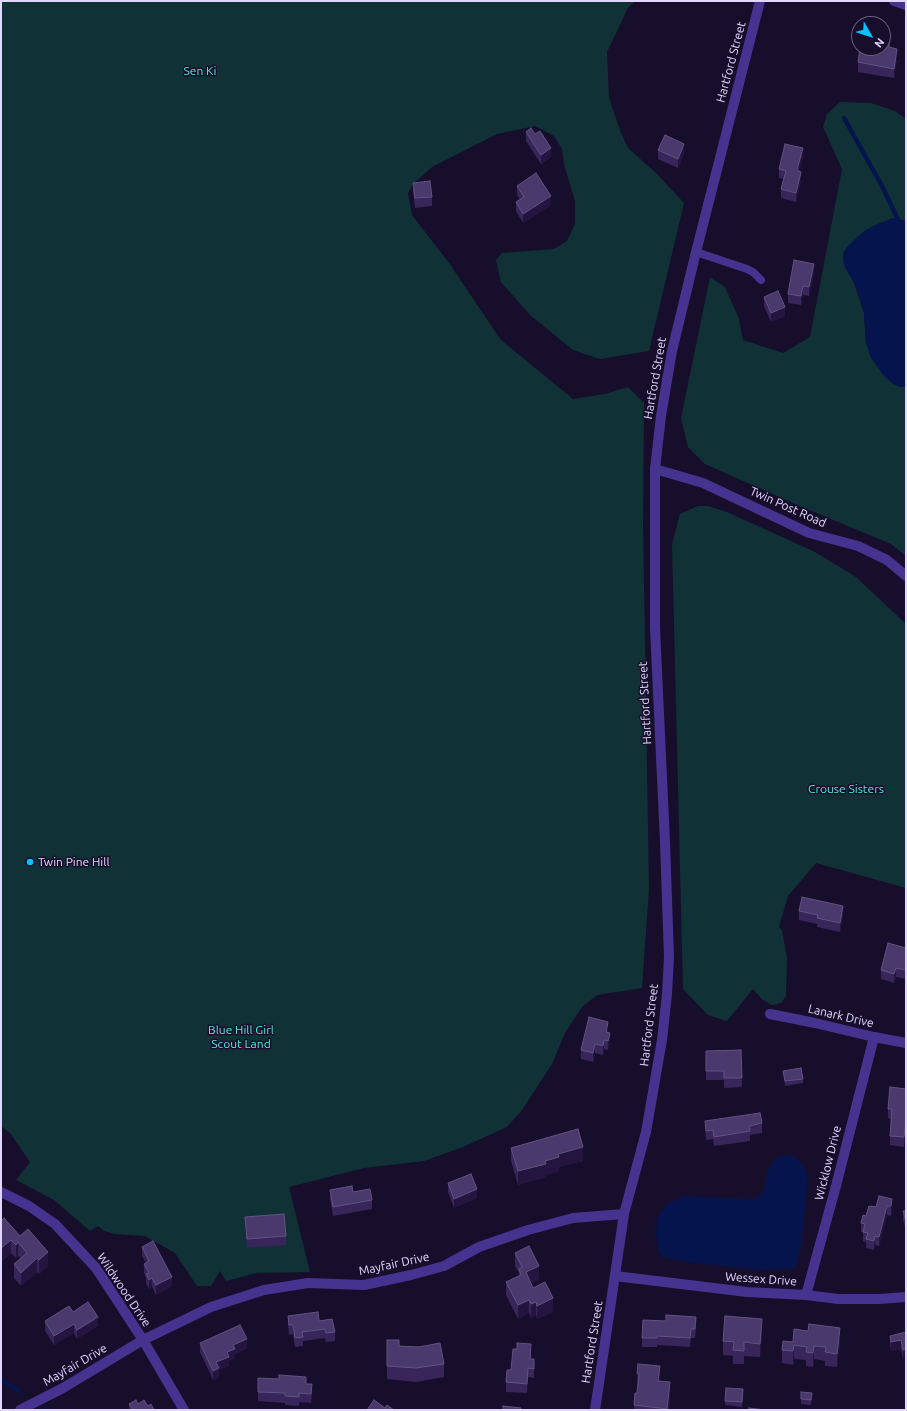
<!DOCTYPE html>
<html>
<head>
<meta charset="utf-8">
<style>
	body { margin:0 }
	#map { position:relative; width:907px; height:1411px; overflow:hidden; background:#170e2b; font-family:Ubuntu,sans-serif }
	canvas { display:block }
	.frame { position:absolute; inset:0; border:2px solid #e2d8ff; pointer-events:none }
	.north { position:absolute; left:851px; top:16px; width:40px; height:40px; box-sizing:border-box; background:#170e2b; border:1px solid #685f80; border-radius:50%; rotate:129deg; font-size:11px; font-weight:700; line-height:16px; text-align:center; color:#e2d8ff }
	.north::after { content:''; display:block; margin:auto; width:14px; height:18px; background:#04c1ff; clip-path:polygon(50% 0,100% 100%,50% 72%,0 100%) }
</style>
</head>
<body>
<div id="map">
<canvas width="907" height="1411"></canvas>
<div class="frame"></div>
<div class="north">N</div>
</div>
<script>
const g = document.querySelector('canvas').getContext('2d');
g.lineJoin = 'round';
function paint(path, color) { g.fillStyle = color; g.fill(path, 'evenodd'); }
const poly = rows => new Path2D(rows.map(r => 'M' + r).join(''));
function stroke(path, color, width, dash) { g.strokeStyle = color; g.lineWidth = width; g.lineCap = dash ? 'butt' : 'round'; g.setLineDash(dash || []); g.stroke(path); }
function drawText(font, color, halo, rows, align = 'center') {
  g.font = font + ' Ubuntu,sans-serif'; g.lineWidth = 3; g.setLineDash([]); g.textBaseline = 'middle'; g.strokeStyle = halo; g.fillStyle = color; for (const [text, x, y, turn = 0] of rows) {
    g.save(); g.translate(x, y); g.rotate((+turn || 0) * Math.PI / 180); g.textAlign = isNaN(turn) ? turn : align; if (halo) g.strokeText(text, 0, 0); g.fillText(text, 0, 0); g.restore();
  }
}
paint(poly([
	[1,1,635,1,628,8,607,52,609,98,621,133,628,148,657,174,684,203,649,351,600,359,573,350,530,315,501,282,496,260,502,253,554,249,567,241,575,224,575,201,564,164,562,149,554,136,535,126,497,134,432,167,413,184,408,193,412,215,449,263,501,340,573,399,605,394,628,387,644,403,643,524,649,889,642,988,597,995,582,1007,565,1033,552,1064,522,1110,507,1127,463,1147,424,1161,364,1168,289,1187,310,1272,256,1273,226,1281,220,1271,211,1286,197,1286,175,1253,145,1236,115,1234,104,1231,98,1226,90,1231,54,1200,16,1180,30,1162,10,1133,1,1126],
	[840,102,871,103,895,111,906,119,906,221,893,218,871,227,853,280,864,313,866,344,900,387,906,387,906,556,891,544,795,504,705,464,688,447,681,418,710,277,725,287,739,319,743,340,783,353,810,337,842,169,823,127,827,114],
	[698,506,708,506,727,512,815,552,856,577,906,624,906,888,816,863,788,896,779,927,782,930,787,958,786,996,781,1003,771,1005,762,999,753,989,727,1021,708,1015,683,989,672,544,680,514]
]), '#103236');
paint(poly([
	[893,218,906,221,906,387,900,387,893,384,883,375,871,358,866,344,864,313,856,286,845,268,843,260,843,253,847,247,864,231,871,227],
	[788,1155,795,1157,803,1165,808,1177,801,1246,796,1266,791,1269,760,1270,687,1262,667,1258,662,1256,658,1250,656,1232,658,1217,667,1204,684,1196,754,1199,761,1194,764,1189,769,1167,779,1156]
]), '#05144d');
stroke(poly([
	[844,118,882,186,900,224],
	[1,1379,20,1392],
	[46,1408,49,1410]
]), '#05144d', 4.5);
stroke(poly([
	[696,252,747,269,753,272,761,280]
]), '#45348f', 8);
stroke(poly([
	[894,1,906,5],
	[655,469,703,483,809,533,858,546,887,560,906,576],
	[770,1014,815,1023,874,1037,906,1043],
	[1,1192,29,1206,55,1224,96,1268,143,1340,184,1410],
	[615,1276,747,1292,806,1295,838,1299,879,1299,906,1297],
	[806,1295,836,1186,874,1037],
	[20,1410,63,1388,143,1340,211,1307,264,1290,308,1283,364,1285,411,1275,444,1266,479,1247,528,1230,573,1218,624,1214]
]), '#45348f', 10);
stroke(poly([
	[595,1410,624,1214,646,1132,662,1040,667,994,669,957,665,842,655,628,655,469,661,416,672,351,696,252,760,1]
]), '#45348f', 10);
paint(poly([
	[889,47,897,58,894,78,858,72,858,62],
	[526,132,551,157,541,164,526,141],
	[658,150,684,153,678,168,658,159],
	[803,157,799,171,801,181,796,202,781,198,781,189,783,179,779,178,779,169],
	[413,183,432,197,432,206,415,208,413,192],
	[517,186,551,205,523,223,516,211,516,202,520,200,517,195],
	[814,273,809,296,803,295,801,305,788,303,788,294],
	[764,297,785,316,771,322,764,306],
	[799,911,843,915,840,932,817,927,817,924,799,920],
	[906,948,906,979,896,977,894,983,881,979,881,970],
	[608,1031,608,1033,610,1042,608,1050,604,1049,603,1055,595,1053,593,1062,581,1059,581,1050],
	[741,1050,742,1087,724,1088,724,1080,706,1080,706,1051],
	[783,1071,803,1079,803,1083,785,1086],
	[906,1089,906,1130,904,1147,890,1145,890,1136,891,1119,888,1118,888,1109],
	[705,1121,762,1123,762,1133,750,1135,750,1141,714,1146,713,1139,706,1140,705,1130],
	[511,1148,583,1161,559,1167,559,1171,546,1175,546,1177,518,1185,511,1161],
	[448,1183,477,1198,454,1208,448,1192],
	[330,1190,353,1192,372,1200,372,1209,333,1216,330,1199],
	[879,1196,892,1208,891,1216,887,1215,879,1246,875,1245,874,1250,866,1248,866,1242,863,1241,863,1232,861,1232,861,1223,866,1216,876,1207],
	[906,1210,906,1231,903,1220,903,1211],
	[245,1217,286,1236,286,1245,247,1248],
	[1,1221,20,1236,48,1266,39,1274,37,1272,21,1286,14,1278,14,1264,21,1258,18,1256,16,1258,11,1253,1,1262],
	[142,1247,172,1286,156,1295,152,1287,149,1289,146,1283,146,1278,144,1273,144,1264,146,1263,142,1256],
	[515,1253,539,1280,531,1283,533,1288,553,1312,537,1319,536,1315,531,1318,529,1313,518,1319,506,1295,506,1282,519,1276,519,1273,515,1266],
	[73,1312,98,1326,77,1339,74,1333,54,1345,45,1331,45,1321],
	[288,1316,319,1321,335,1332,335,1341,326,1342,325,1338,303,1341,303,1346,295,1347,293,1334,289,1335,288,1325],
	[696,1326,695,1338,691,1338,690,1347,657,1345,657,1347,642,1347,642,1338],
	[762,1332,760,1357,744,1356,744,1364,733,1364,733,1356,723,1355,723,1341],
	[906,1332,903,1359,901,1349,891,1351,890,1345,890,1336],
	[387,1340,399,1346,419,1347,444,1364,444,1377,416,1382,387,1379],
	[793,1342,840,1342,837,1367,825,1366,825,1361,814,1359,813,1367,806,1366,806,1360,794,1359,793,1365,782,1363,782,1350],
	[200,1343,247,1348,235,1354,235,1358,229,1361,229,1366,219,1370,219,1378,213,1380,200,1352],
	[531,1353,531,1359,534,1368,534,1378,528,1377,527,1393,506,1392,506,1382,511,1370],
	[637,1373,660,1381,670,1395,669,1410,634,1410,634,1405,637,1393,638,1387],
	[279,1379,306,1384,312,1393,311,1403,299,1402,299,1406,285,1405,285,1403,258,1401,258,1392],
	[743,1394,742,1407,725,1405,725,1401],
	[812,1398,811,1405,801,1404,801,1399],
	[129,1404,138,1404,148,1406,154,1410,129,1410]
]), '#38255a');
paint(poly([
	[897,49,897,58,894,78,894,69],
	[684,144,684,153,678,168,678,159],
	[551,148,551,157,541,164,541,155],
	[803,148,803,157,797,179,797,170],
	[801,172,801,181,796,202,796,193],
	[551,196,551,205,523,223,523,214],
	[814,264,814,273,809,296,809,287],
	[803,286,803,295,801,305,801,296],
	[785,307,785,316,771,322,771,313],
	[843,906,843,915,840,932,840,923],
	[896,968,896,977,894,983,894,974],
	[608,1022,608,1031,606,1041,606,1032],
	[610,1033,610,1042,608,1050,608,1041],
	[604,1040,604,1049,603,1055,603,1046],
	[595,1044,595,1053,593,1062,593,1053],
	[906,1120,906,1130,904,1147,904,1137],
	[583,1147,583,1161,559,1167,559,1171,546,1175,546,1177,518,1185,518,1171,558,1154],
	[477,1189,477,1198,454,1208,454,1199],
	[892,1199,892,1208,891,1216,891,1206],
	[887,1206,887,1215,879,1246,879,1237],
	[875,1236,875,1245,874,1250,874,1241],
	[11,1240,11,1253,1,1262,1,1248],
	[18,1242,18,1256,16,1258,16,1245],
	[48,1252,48,1266,39,1274,39,1260],
	[37,1258,37,1272,21,1286,21,1273],
	[539,1266,539,1280,526,1286,526,1272],
	[172,1277,172,1286,156,1295,156,1285],
	[152,1278,152,1287,149,1289,149,1280],
	[553,1298,553,1312,537,1319,537,1306],
	[529,1300,529,1313,518,1319,518,1305],
	[536,1302,536,1315,531,1318,531,1304],
	[98,1317,98,1326,77,1339,77,1330],
	[762,1319,762,1332,760,1357,760,1344],
	[74,1324,74,1333,54,1345,54,1336],
	[840,1328,840,1342,837,1367,837,1354],
	[247,1339,247,1348,235,1354,235,1358,229,1361,229,1366,219,1370,219,1378,213,1380,213,1371,216,1362,227,1352,233,1345],
	[901,1340,901,1349,891,1351,891,1342],
	[794,1345,794,1359,793,1365,793,1351],
	[814,1346,814,1359,813,1367,813,1353],
	[906,1349,906,1358,903,1359,903,1350],
	[660,1366,660,1379,658,1394,658,1381],
	[528,1368,528,1377,527,1393,527,1384],
	[670,1382,670,1395,669,1410,667,1410]
]), '#231440');
const building = poly([
	[883,43,889,44,889,47,897,49,894,69,858,62,860,48,883,48,883,43],
	[531,128,535,134,540,131,551,148,541,155,526,132,531,128],
	[665,135,684,144,678,159,658,150,665,135],
	[785,144,803,148,797,170,801,172,796,193,781,189,786,171,779,169,785,144],
	[536,173,551,196,523,214,516,202,524,197,517,186,536,173],
	[430,181,432,197,415,198,413,183,430,181],
	[794,260,814,264,809,287,803,286,801,296,788,294,794,260],
	[778,291,785,307,771,313,764,297,778,291],
	[802,897,843,906,840,923,817,918,818,915,799,911,802,897],
	[888,943,906,948,906,970,896,968,894,974,881,970,888,943],
	[589,1017,608,1022,606,1032,610,1033,608,1041,604,1040,603,1046,595,1044,593,1053,581,1050,589,1017],
	[741,1050,742,1078,724,1078,724,1071,706,1071,706,1051,741,1050],
	[801,1068,803,1079,785,1081,783,1071,801,1068],
	[890,1087,906,1089,906,1120,904,1137,890,1136,892,1109,888,1109,890,1087],
	[760,1113,762,1123,749,1126,750,1131,714,1137,713,1130,706,1131,705,1121,760,1113],
	[578,1129,583,1147,558,1154,559,1157,545,1161,546,1164,518,1171,511,1148,578,1129],
	[471,1174,477,1189,454,1199,448,1183,471,1174],
	[352,1186,353,1192,370,1189,372,1200,333,1207,330,1190,352,1186],
	[879,1196,892,1199,891,1206,887,1206,879,1237,875,1236,874,1241,866,1239,868,1233,863,1232,865,1224,861,1223,863,1215,866,1216,869,1206,876,1207,879,1196],
	[906,1210,906,1222,903,1211,906,1210],
	[284,1214,286,1236,247,1239,245,1217,284,1214],
	[4,1218,20,1236,28,1229,48,1252,39,1260,37,1258,21,1273,14,1264,27,1253,18,1242,16,1245,11,1240,1,1248,1,1221,4,1218],
	[153,1241,172,1277,156,1285,152,1278,149,1280,146,1274,149,1273,144,1264,149,1261,142,1247,153,1241],
	[529,1246,539,1266,526,1272,533,1288,545,1282,553,1298,537,1306,536,1302,531,1304,529,1300,518,1305,506,1282,521,1275,519,1269,522,1267,515,1253,529,1246],
	[88,1302,98,1317,77,1330,74,1324,54,1336,45,1321,69,1306,73,1312,88,1302],
	[318,1312,319,1321,332,1319,335,1332,326,1333,325,1329,302,1332,303,1337,295,1338,293,1325,289,1325,288,1316,318,1312],
	[666,1315,696,1317,695,1329,691,1329,690,1338,657,1336,657,1338,642,1338,643,1320,666,1321,666,1315],
	[725,1316,762,1319,760,1344,744,1342,744,1351,733,1350,734,1342,723,1341,725,1316],
	[809,1324,840,1328,837,1354,825,1352,826,1347,814,1346,813,1353,806,1352,807,1347,794,1345,793,1351,782,1350,783,1341,793,1342,794,1329,808,1331,809,1324],
	[240,1325,247,1339,233,1345,235,1349,227,1352,229,1357,216,1362,219,1368,213,1371,200,1343,240,1325],
	[906,1332,906,1349,903,1350,901,1340,891,1342,890,1336,906,1332],
	[387,1340,399,1340,399,1346,419,1347,440,1343,444,1364,416,1368,387,1366,387,1340],
	[517,1343,531,1344,530,1359,534,1359,534,1369,528,1368,527,1384,506,1382,507,1370,511,1370,513,1349,517,1349,517,1343],
	[638,1364,660,1366,658,1381,670,1382,667,1409,634,1405,635,1393,637,1393,639,1374,637,1373,638,1364],
	[279,1375,306,1377,306,1384,312,1384,311,1394,299,1393,299,1397,285,1396,285,1393,258,1392,258,1378,279,1379,279,1375],
	[726,1388,743,1389,742,1402,725,1401,726,1388],
	[801,1392,812,1393,811,1400,801,1399,801,1392],
	[136,1400,138,1404,144,1400,148,1406,151,1404,154,1410,133,1410,129,1404,136,1400],
	[374,1400,385,1408,387,1405,394,1410,367,1410,374,1400],
	[503,1406,521,1408,520,1410,503,1410,503,1406],
	[749,1408,765,1410,749,1410,749,1408]
]);
paint(building, '#4a396c');
stroke(building, '#625283', 1);
for (const [x, y, r, color] of [
	[30,862,4,"#04c1ff"]
]) { const dot = new Path2D(); dot.arc(x, y, r, 0, 2 * Math.PI); g.fillStyle = color; g.fill(dot); stroke(dot, '#170e2b', 1.5); }
drawText('12px', '#e2d8ff', '#170e2b', [
	["Hartford Street",731,62,-75],
	["Hartford Street",655,378,-80],
	["Twin Post Road",788,507,24],
	["Hartford Street",645,703,-93],
	["Lanark Drive",841,1016,13],
	["Hartford Street",649,1025,-83],
	["Wicklow Drive",828,1163,-76],
	["Mayfair Drive",394,1264,-12],
	["Wessex Drive",761,1279,4],
	["Wildwood Drive",124,1290,56],
	["Hartford Street",592,1342,-81],
	["Mayfair Drive",75,1365,-30]
]);
drawText('12px', '#56eddd', '#170e2b', [
	["Sen Ki",200,71],
	["Crouse Sisters",846,789],
	["Blue Hill Girl",241,1030],
	["Scout Land",241,1044]
]);
drawText('12px', '#e2d8ff', '#170e2b', [
	["Twin Pine Hill",38,862]
], 'left');
</script>
</body>
</html>
